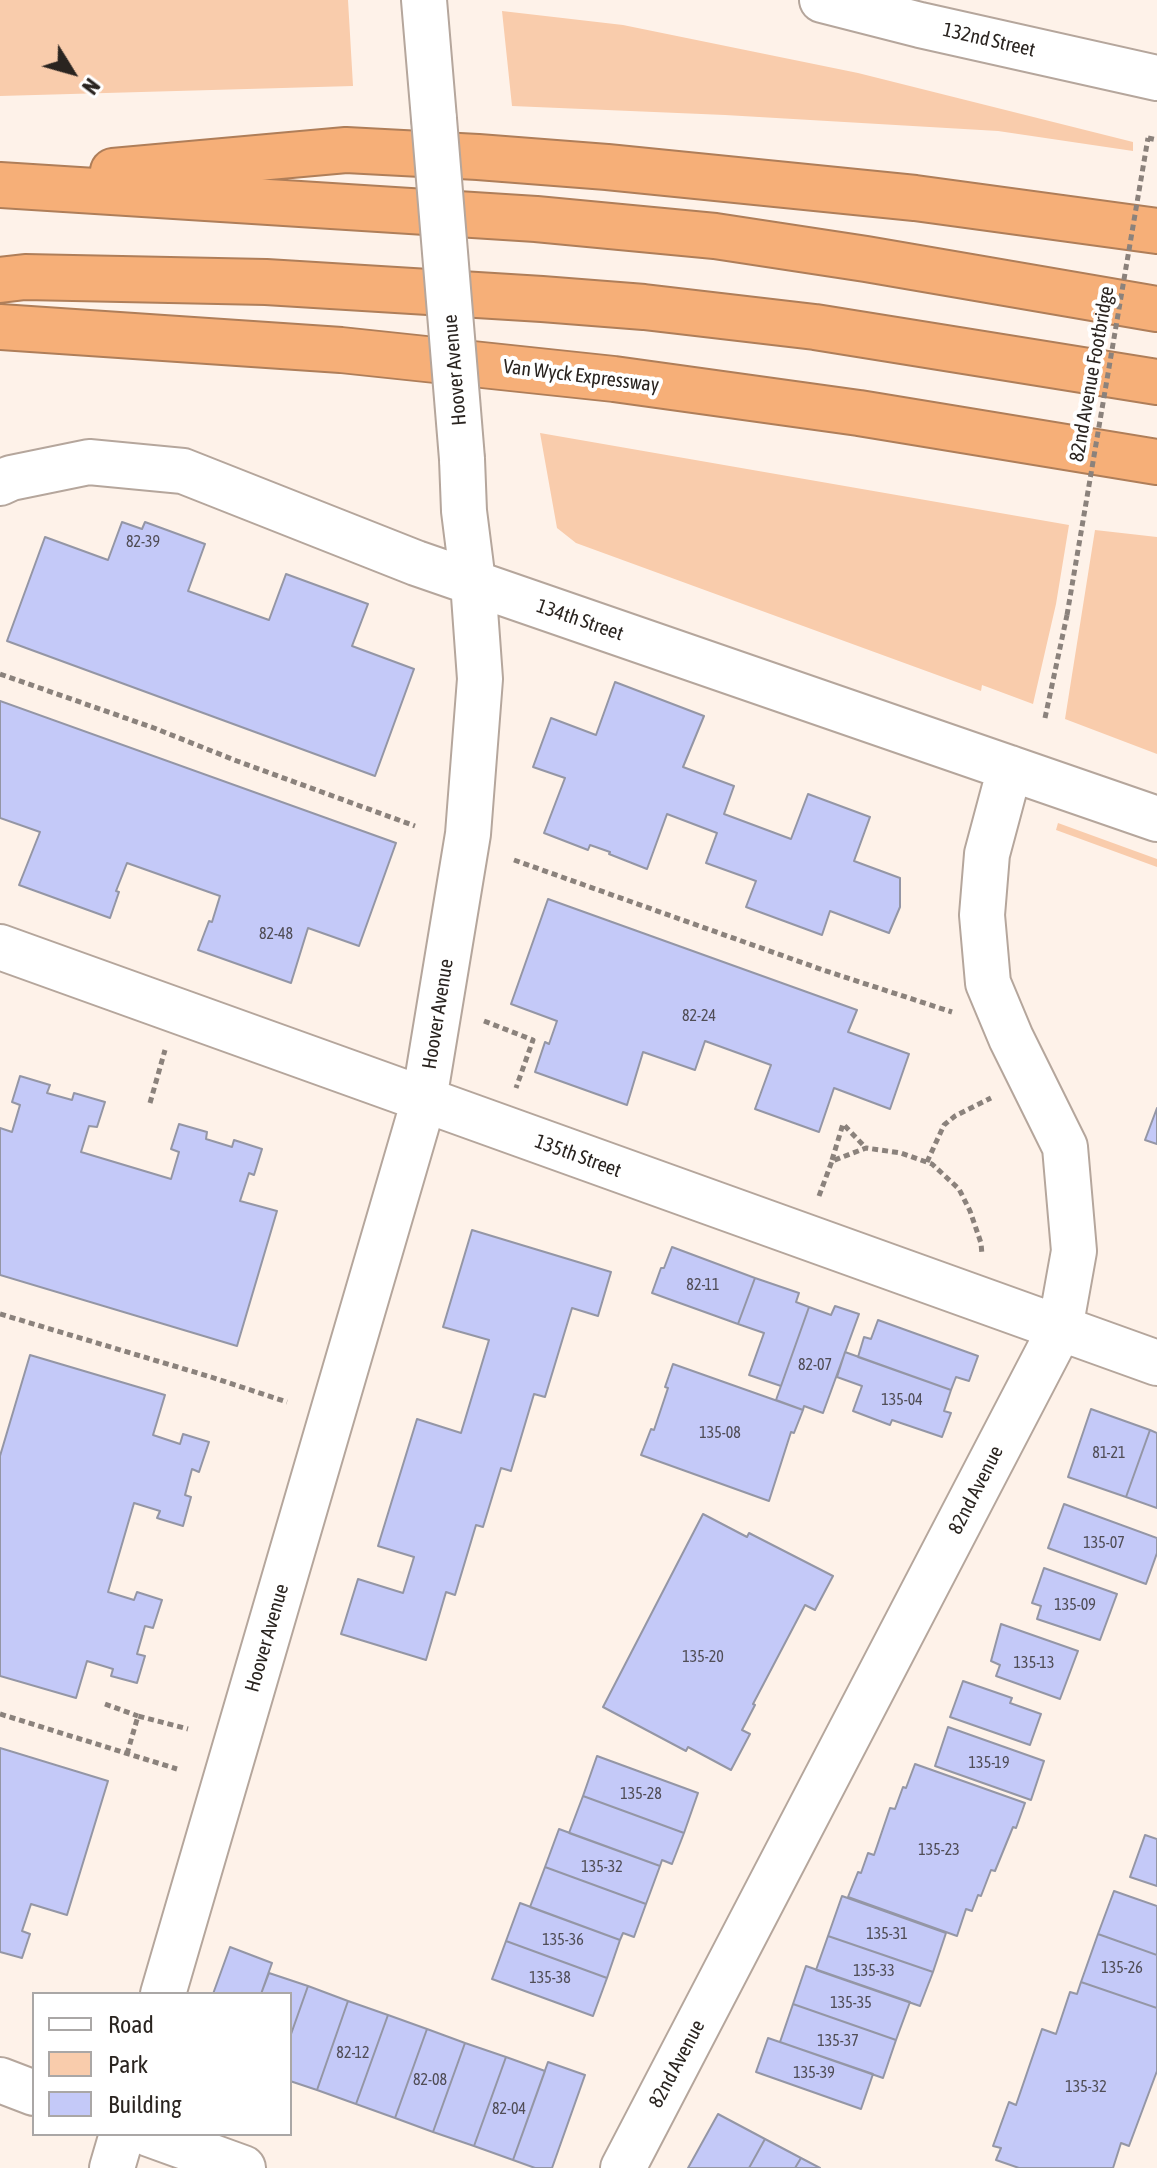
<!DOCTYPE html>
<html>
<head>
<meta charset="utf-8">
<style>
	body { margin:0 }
	#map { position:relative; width:1157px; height:2168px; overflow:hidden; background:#fef2e9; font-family:"Asap Condensed",sans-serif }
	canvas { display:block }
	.legend { position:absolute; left:32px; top:1992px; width:260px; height:144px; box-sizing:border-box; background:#fff; border:2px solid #aaa7a6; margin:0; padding:10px 14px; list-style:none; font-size:24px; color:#2a2420 }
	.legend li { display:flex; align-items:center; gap:16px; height:40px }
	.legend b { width:40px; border:2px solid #aaa7a6 }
	.north { position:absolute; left:32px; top:32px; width:80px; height:80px; -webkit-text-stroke:6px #fff; paint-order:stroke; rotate:127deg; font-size:22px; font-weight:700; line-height:32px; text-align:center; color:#2a2420 }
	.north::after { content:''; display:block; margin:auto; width:28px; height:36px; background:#2a2420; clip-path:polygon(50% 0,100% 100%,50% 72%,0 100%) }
</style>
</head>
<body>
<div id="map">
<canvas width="1157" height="2168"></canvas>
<ul class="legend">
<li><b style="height:10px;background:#fff"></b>Road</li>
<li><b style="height:22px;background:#f9ccac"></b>Park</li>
<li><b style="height:22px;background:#c4c9f8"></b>Building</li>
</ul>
<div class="north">N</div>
</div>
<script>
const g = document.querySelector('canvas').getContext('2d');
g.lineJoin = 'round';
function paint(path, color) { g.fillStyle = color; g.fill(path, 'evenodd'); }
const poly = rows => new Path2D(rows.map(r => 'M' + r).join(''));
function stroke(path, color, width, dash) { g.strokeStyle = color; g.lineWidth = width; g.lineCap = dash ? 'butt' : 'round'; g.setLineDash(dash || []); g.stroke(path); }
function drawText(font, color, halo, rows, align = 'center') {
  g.font = font + ' "Asap Condensed",sans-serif'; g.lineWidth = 8; g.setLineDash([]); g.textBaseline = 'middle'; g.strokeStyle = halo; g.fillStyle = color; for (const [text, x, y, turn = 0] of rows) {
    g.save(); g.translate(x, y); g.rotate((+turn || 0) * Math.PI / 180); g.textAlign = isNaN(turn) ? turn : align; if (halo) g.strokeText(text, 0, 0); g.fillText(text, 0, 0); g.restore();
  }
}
paint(poly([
	[0,0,348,0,353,86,0,96],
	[502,11,623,25,858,73,1133,142,1133,151,998,131,725,115,512,106],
	[540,433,1069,525,1056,604,1033,704,982,685,981,691,576,543,557,528],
	[1095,530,1157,537,1157,754,1065,719],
	[1058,823,1157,859,1157,867,1056,830]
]), '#f9ccac');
const building = poly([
	[122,522,142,529,145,522,205,544,188,591,269,620,286,574,368,604,352,646,414,669,375,776,7,641,45,537,108,560,122,522],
	[615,682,704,716,683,767,734,786,724,814,791,839,808,794,870,817,854,861,900,878,900,907,889,933,830,911,822,935,746,907,756,881,706,863,717,833,667,814,647,869,609,854,610,852,590,845,588,850,544,833,565,778,533,767,551,718,596,735,615,682],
	[0,701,396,843,359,946,308,928,291,983,198,950,209,921,212,922,220,896,127,863,116,891,119,892,110,918,19,885,40,832,0,818,0,701],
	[548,899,857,1010,848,1032,909,1054,890,1109,834,1088,819,1132,755,1109,771,1065,705,1041,695,1070,643,1052,627,1105,535,1072,545,1042,549,1044,557,1021,511,1004,548,899],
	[20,1076,50,1085,47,1093,72,1100,74,1093,105,1102,97,1127,89,1126,81,1152,171,1179,179,1152,171,1149,179,1124,207,1132,206,1139,232,1147,234,1140,262,1149,254,1175,249,1173,240,1201,277,1211,237,1346,0,1275,0,1128,12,1132,20,1105,12,1102,20,1076],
	[1157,1108,1157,1144,1145,1140,1157,1108],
	[472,1230,611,1272,598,1316,572,1308,545,1397,534,1394,511,1471,501,1468,483,1527,476,1525,455,1595,446,1592,426,1660,341,1634,358,1579,403,1593,414,1557,378,1546,417,1419,461,1433,489,1340,443,1327,472,1230],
	[672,1247,755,1278,738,1324,652,1293,661,1268,664,1268,672,1247],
	[755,1278,799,1293,796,1302,809,1307,781,1386,749,1375,764,1333,738,1324,755,1278],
	[835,1306,859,1314,823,1413,804,1406,803,1410,776,1400,809,1307,831,1315,835,1306],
	[878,1320,978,1356,969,1381,956,1377,951,1390,858,1357,864,1337,871,1339,878,1320],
	[845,1352,951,1390,944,1411,951,1413,942,1437,892,1420,890,1425,853,1411,862,1386,837,1377,845,1352],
	[30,1355,165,1395,153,1435,180,1444,183,1434,209,1442,199,1472,192,1469,185,1495,191,1497,183,1526,157,1518,160,1511,134,1503,108,1592,134,1600,137,1592,162,1600,153,1628,145,1626,137,1654,145,1656,137,1683,111,1676,113,1669,87,1661,76,1698,0,1676,0,1456,30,1355],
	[673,1364,803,1410,794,1433,791,1432,769,1501,641,1455,651,1429,654,1430,668,1388,665,1387,673,1364],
	[1091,1409,1150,1430,1126,1497,1068,1477,1091,1409],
	[1150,1430,1157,1433,1157,1508,1126,1497,1150,1430],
	[1064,1504,1157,1538,1157,1553,1146,1584,1048,1548,1064,1504],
	[703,1514,747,1537,749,1533,833,1576,815,1610,805,1605,753,1704,755,1705,742,1730,750,1734,731,1770,688,1747,686,1751,603,1707,703,1514],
	[1044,1568,1117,1594,1100,1640,1037,1619,1041,1606,1032,1603,1044,1568],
	[1001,1624,1078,1651,1060,1699,996,1676,1000,1665,991,1661,1001,1624],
	[963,1681,1012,1698,1010,1703,1041,1714,1030,1745,950,1717,963,1681],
	[948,1727,1044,1761,1031,1800,935,1766,948,1727],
	[0,1748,108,1781,67,1915,31,1904,22,1931,30,1934,22,1958,0,1952,0,1748],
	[597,1756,698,1793,684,1833,583,1796,597,1756],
	[915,1764,1025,1803,1016,1828,1013,1827,995,1871,991,1870,981,1896,978,1895,972,1911,966,1909,957,1936,848,1897,858,1872,861,1873,868,1853,874,1855,890,1808,895,1809,903,1787,906,1788,915,1764],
	[583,1796,684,1833,672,1864,662,1860,660,1866,569,1833,583,1796],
	[559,1829,660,1866,646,1904,545,1867,559,1829],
	[1145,1835,1157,1839,1157,1886,1130,1877,1145,1835],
	[545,1867,646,1904,634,1937,623,1933,620,1940,530,1907,545,1867],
	[1114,1891,1157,1906,1157,1955,1098,1934,1114,1891],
	[842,1896,946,1933,933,1972,828,1936,842,1896],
	[520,1903,620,1940,607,1978,506,1941,520,1903],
	[1098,1934,1157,1955,1157,2008,1081,1982,1098,1934],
	[828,1936,933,1972,920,2006,816,1970,828,1936],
	[506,1941,607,1978,593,2016,492,1979,506,1941],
	[230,1947,272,1963,261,1994,213,1994,230,1947],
	[806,1966,910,2002,896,2040,793,2004,806,1966],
	[269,1973,308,1986,290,2037,290,1994,261,1994,269,1973],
	[1081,1982,1157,2008,1157,2071,1129,2146,1121,2143,1113,2168,1019,2168,996,2160,1001,2148,993,2146,1009,2102,1016,2105,1042,2029,1056,2034,1070,1992,1077,1994,1081,1982],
	[308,1986,348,2001,317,2090,290,2081,290,2037,308,1986],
	[348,2001,388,2015,356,2104,317,2090,348,2001],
	[793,2004,896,2040,883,2078,780,2042,793,2004],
	[388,2015,427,2029,395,2118,356,2104,388,2015],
	[427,2029,465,2043,433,2132,395,2118,427,2029],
	[768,2038,873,2074,861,2109,756,2072,768,2038],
	[465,2043,506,2057,474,2146,433,2132,465,2043],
	[506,2057,545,2071,513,2160,474,2146,506,2057],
	[548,2062,585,2075,552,2168,535,2168,513,2160,548,2062],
	[718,2114,765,2139,749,2168,688,2168,718,2114],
	[765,2139,801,2158,795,2168,749,2168,765,2139],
	[801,2158,820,2168,795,2168,801,2158]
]);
paint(building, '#c4c9f8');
stroke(building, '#9496a5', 2);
const minor = poly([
	[424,0,434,119],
	[822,0,920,25,1157,78],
	[0,483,11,478,89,462,183,471,416,563,1157,819],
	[0,947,1157,1363],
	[163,1994,424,1100,468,834,480,679,473,582,464,511,462,459],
	[0,2080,34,2093],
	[149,2134,243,2168],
	[112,2168,122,2134],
	[623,2168,1060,1329,1074,1251,1065,1147,1011,1038,988,983,982,915,987,854,1010,768]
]);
const highway = poly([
	[113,171,346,150,478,157,607,167,915,198,1157,231],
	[0,185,536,219,715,236,866,259,1157,309],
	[0,280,25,277,266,282,542,299,644,307,815,327,1157,382],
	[0,327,341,350,614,379,859,413,1157,462]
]);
stroke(minor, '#b5a69c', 48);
stroke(highway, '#af7e59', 48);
stroke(poly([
	[1148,138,1157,140],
	[0,674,154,728,237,761,415,826],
	[1045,718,1067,615],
	[514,860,823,970,952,1012],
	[484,1021,533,1040,516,1088],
	[150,1103,165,1050],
	[832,1160,843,1124,866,1148],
	[927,1162,944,1125,955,1116,991,1098],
	[819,1196,832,1161,866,1148,901,1153,932,1164,959,1189,970,1211,981,1243,982,1255],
	[0,1314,211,1377,287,1402],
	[105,1704,138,1716],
	[0,1714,177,1769],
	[127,1754,138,1716,188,1729]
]), '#8b827c', 5, [6, 4]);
stroke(minor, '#fff', 44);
stroke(highway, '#f6af78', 44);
const minorBridge = poly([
	[434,119,462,459]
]);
stroke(minorBridge, '#b5a69c', 48, []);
stroke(poly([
	[1067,615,1148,138]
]), '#8b827c', 5, [6, 4]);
stroke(minorBridge, '#fff', 44);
drawText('16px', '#504d56', null, [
	["82-39",143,542],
	["82-48",276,934],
	["82-24",699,1016],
	["82-11",703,1285],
	["82-07",815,1365],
	["135-04",902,1400],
	["135-08",720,1433],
	["81-21",1109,1453],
	["135-07",1104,1543],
	["135-09",1075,1605],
	["135-20",703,1657],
	["135-13",1034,1663],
	["135-19",989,1763],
	["135-28",641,1794],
	["135-23",939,1850],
	["135-32",602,1867],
	["135-31",887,1934],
	["135-36",563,1940],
	["135-26",1122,1968],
	["135-33",874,1971],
	["135-38",550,1978],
	["135-35",851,2003],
	["135-37",838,2041],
	["82-12",353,2053],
	["135-39",814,2073],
	["82-08",430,2080],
	["135-32",1086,2087],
	["82-04",509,2109]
]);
drawText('20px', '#2a2420', '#fff', [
	["132nd Street",989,40,13],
	["Hoover Avenue",455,370,-95],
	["82nd Avenue Footbridge",1092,374,-80],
	["Van Wyck Expressway",581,376,7],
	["134th Street",580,620,19],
	["Hoover Avenue",438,1014,-81],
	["135th Street",578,1156,20],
	["82nd Avenue",976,1490,-63],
	["Hoover Avenue",267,1638,-74],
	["82nd Avenue",677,2064,-62]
]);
</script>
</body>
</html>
